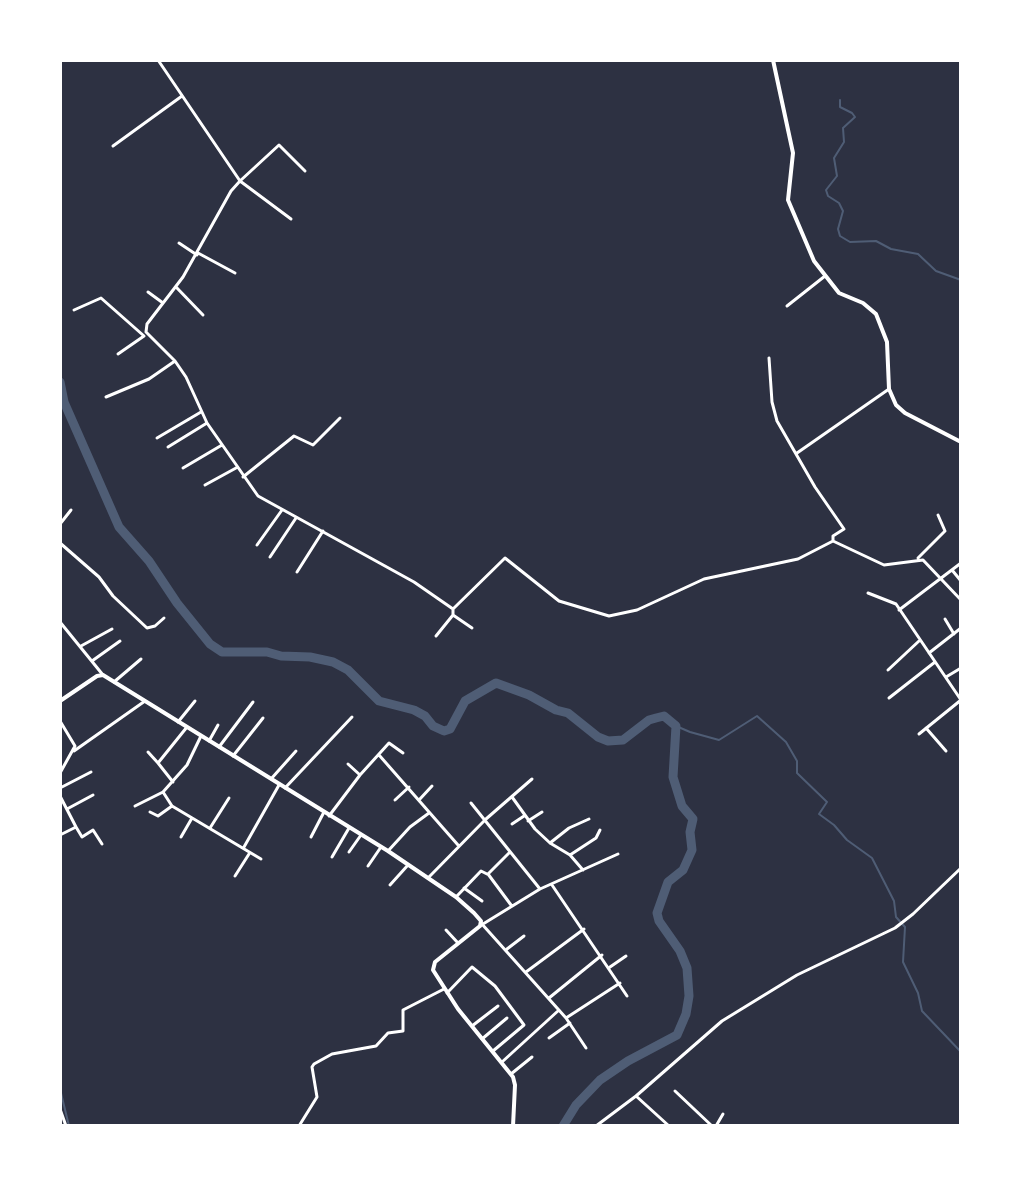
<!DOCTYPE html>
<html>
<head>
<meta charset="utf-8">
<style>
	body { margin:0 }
	#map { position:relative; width:1021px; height:1186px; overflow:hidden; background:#2d3142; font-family:Commissioner,sans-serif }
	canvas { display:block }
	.frame { position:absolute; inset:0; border:62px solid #fff; pointer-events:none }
</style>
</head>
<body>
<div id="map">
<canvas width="1021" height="1186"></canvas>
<div class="frame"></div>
</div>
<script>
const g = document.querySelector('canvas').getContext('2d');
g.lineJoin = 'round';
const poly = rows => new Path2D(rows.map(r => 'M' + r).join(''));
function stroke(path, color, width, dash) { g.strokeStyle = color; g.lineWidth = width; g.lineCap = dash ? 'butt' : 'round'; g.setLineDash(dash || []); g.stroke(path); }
stroke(poly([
	[840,100,840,107,852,113,855,117,843,128,844,142,834,158,837,176,826,190,828,196,839,203,843,211,838,229,840,236,850,242,876,241,891,249,918,254,936,271,961,280],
	[676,726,690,732,719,740,757,716,786,742,797,761,797,773,827,802,819,814,834,825,847,840,872,858,894,901,896,917,905,927,903,962,918,993,922,1011,961,1052],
	[60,1089,69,1126]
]), '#4f5d75', 2);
stroke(poly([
	[60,382,64,402,119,527,149,561,177,603,210,644,222,652,267,652,281,656,310,657,333,662,348,670,379,701,414,710,425,716,433,726,444,731,450,729,465,701,496,683,529,695,556,710,568,713,598,737,608,741,623,740,649,720,656,718,664,716,676,726,673,777,682,806,693,819,690,832,692,850,683,870,668,882,657,913,659,921,680,951,687,968,689,996,686,1014,677,1035,628,1061,600,1080,576,1105,563,1126]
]), '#4f5d75', 9);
stroke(poly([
	[158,60,240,181,231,191,183,277,147,324,146,332,175,361,186,377,207,423,258,496,414,582,453,609,453,615,472,628],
	[113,146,182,96],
	[291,219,240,181,279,145,305,171],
	[179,243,197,255],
	[198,253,235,273],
	[176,287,203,315],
	[148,292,163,303],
	[787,306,825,276],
	[74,310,101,298,144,336],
	[118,354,144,336],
	[769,358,772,402,777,421,815,487,844,529,833,536,833,541],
	[106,397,149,379,175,361],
	[157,438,201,412],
	[168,447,207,423],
	[797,453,889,389],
	[183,468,222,445],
	[243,477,294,436,313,445,340,418],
	[205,485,236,468],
	[60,524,71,510],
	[60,543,99,577,113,596,147,628,155,626,164,618],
	[257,545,282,510],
	[270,557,296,518],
	[918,558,945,531,938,515],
	[952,570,961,581],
	[297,572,323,531],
	[868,593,896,604,961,700],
	[453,609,505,558,559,601,609,616,637,610,704,579,798,559,833,541,884,565,923,560,961,600],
	[899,610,961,563],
	[945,619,954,634],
	[60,622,103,675],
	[436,636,453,615],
	[81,646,112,629],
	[929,653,961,628],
	[92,661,120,641],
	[888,670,919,641],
	[946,677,961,668],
	[114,682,141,659],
	[889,698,935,662],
	[60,721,75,746,60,773],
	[178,722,195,701],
	[926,728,946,751],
	[919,734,961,700],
	[209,741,218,725],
	[219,747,253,702],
	[74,751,145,701],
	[148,752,158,763],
	[379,755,458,845],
	[233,756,263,718],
	[348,764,360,775],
	[271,779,296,751],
	[173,782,158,763,187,727],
	[60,788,91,772],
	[285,788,352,717],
	[163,792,172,806,261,859],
	[60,796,76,827,60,835],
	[512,797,535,829,550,843,570,855,583,870],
	[395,800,409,787],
	[419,800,432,786],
	[471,803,540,889],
	[135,806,163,792,187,765,201,736],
	[67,809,93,795],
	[150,812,158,816,172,806],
	[329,816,360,775,389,743,403,753],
	[528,821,542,812],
	[512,824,524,816],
	[76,827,82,837,93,830,102,844],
	[210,828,229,798],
	[181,837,192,818],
	[311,837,324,812],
	[550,843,569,828,589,819],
	[244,847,279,785],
	[388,851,410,827,429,813],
	[349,852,361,835],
	[509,853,488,874,511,905],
	[570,855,596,838,600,830],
	[332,857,349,828],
	[368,866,381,847],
	[235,876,249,854],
	[428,878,486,819,532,779],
	[390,885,408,865],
	[552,885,627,996],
	[464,888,482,901],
	[456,897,481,871,487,874],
	[481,923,566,1018,586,1048],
	[483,924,540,889,618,854],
	[446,930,458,943],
	[507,949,524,936],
	[610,967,626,956],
	[526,972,584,929],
	[447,993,472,967,495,986,524,1025,493,1051],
	[549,998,602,955],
	[566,1018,620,983],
	[472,1026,498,1006],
	[549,1038,570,1023],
	[482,1039,507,1018],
	[502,1062,559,1010],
	[511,1074,532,1057],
	[675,1091,712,1126],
	[636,1096,722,1021,797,975,895,928,913,914,961,868],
	[60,1109,66,1126],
	[299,1126,317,1097,312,1067,314,1064,332,1054,376,1046,388,1033,403,1031,403,1010,444,989],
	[596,1126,636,1096,669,1126],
	[716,1126,723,1114]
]), '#fff', 3);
stroke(poly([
	[773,60,793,153,788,200,814,261,839,293,863,303,876,314,887,342,889,389,896,405,905,413,961,442],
	[60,701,97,676,103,675,388,851,456,897,474,913,481,921,480,926,435,962,433,970,458,1009,513,1077,515,1085,513,1126]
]), '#fff', 4);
</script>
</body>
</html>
